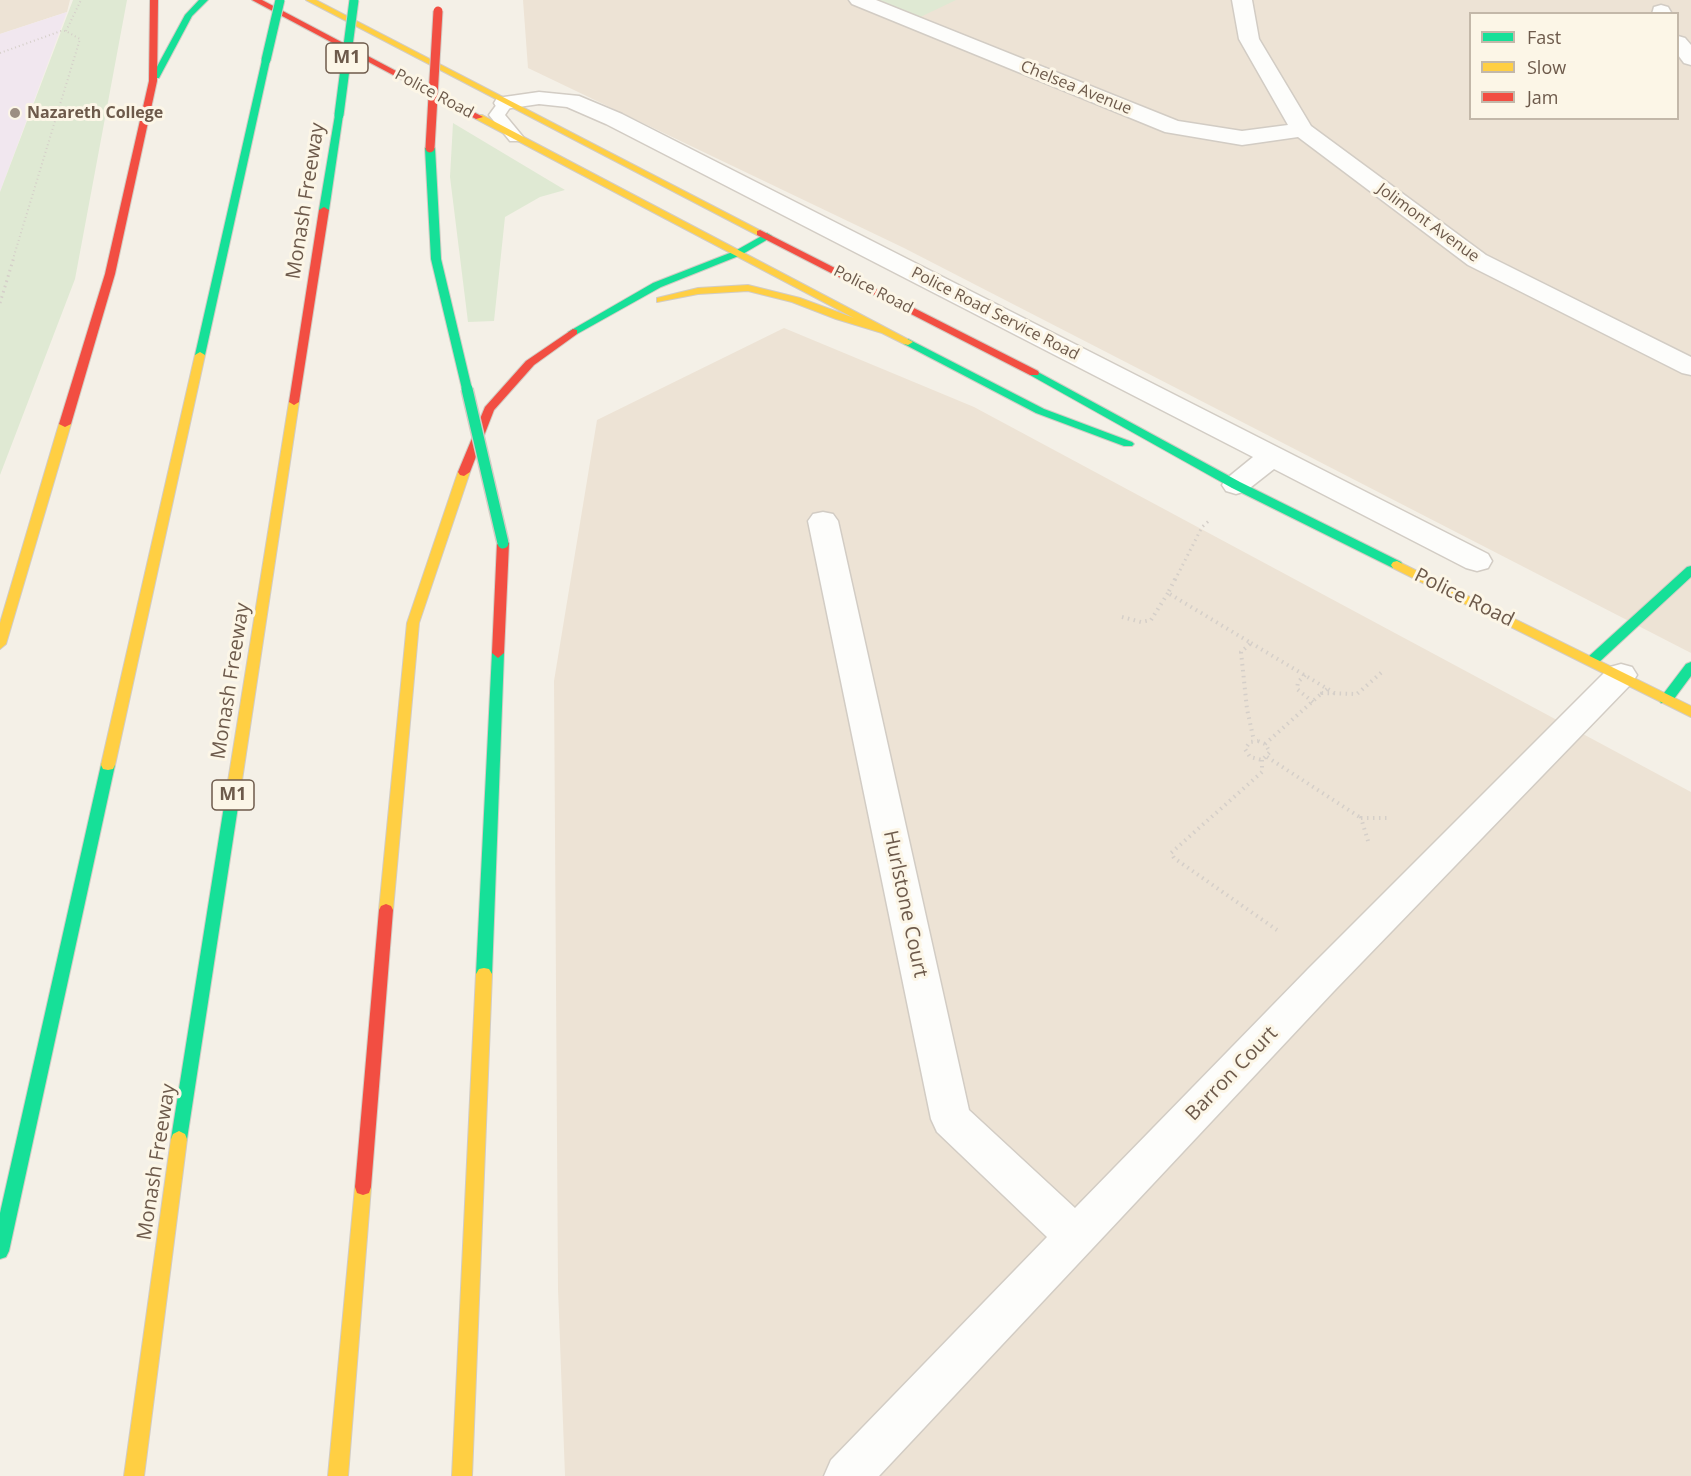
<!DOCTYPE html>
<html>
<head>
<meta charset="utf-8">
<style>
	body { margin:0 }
	#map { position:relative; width:1691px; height:1476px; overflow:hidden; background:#f4f0e7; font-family:"Open Sans",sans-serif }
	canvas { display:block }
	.legend { position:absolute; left:1469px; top:12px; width:210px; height:108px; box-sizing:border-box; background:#fcf6e7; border:2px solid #c3b8a9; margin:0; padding:8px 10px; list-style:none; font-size:18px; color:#6d5a4b }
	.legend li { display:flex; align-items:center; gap:12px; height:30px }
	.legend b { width:30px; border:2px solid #c3b8a9 }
</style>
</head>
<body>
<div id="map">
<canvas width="1691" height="1476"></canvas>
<ul class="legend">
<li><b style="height:8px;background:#16e098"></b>Fast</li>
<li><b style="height:8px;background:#ffcf43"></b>Slow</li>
<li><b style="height:8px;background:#f24e42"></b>Jam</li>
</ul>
</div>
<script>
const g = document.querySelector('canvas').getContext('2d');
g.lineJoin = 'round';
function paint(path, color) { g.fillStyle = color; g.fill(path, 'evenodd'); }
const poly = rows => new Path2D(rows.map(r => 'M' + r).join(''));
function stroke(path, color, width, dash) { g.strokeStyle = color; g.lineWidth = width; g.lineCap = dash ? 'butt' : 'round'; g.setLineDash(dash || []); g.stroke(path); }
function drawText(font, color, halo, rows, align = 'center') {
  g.font = font + ' "Open Sans",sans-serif'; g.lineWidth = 6; g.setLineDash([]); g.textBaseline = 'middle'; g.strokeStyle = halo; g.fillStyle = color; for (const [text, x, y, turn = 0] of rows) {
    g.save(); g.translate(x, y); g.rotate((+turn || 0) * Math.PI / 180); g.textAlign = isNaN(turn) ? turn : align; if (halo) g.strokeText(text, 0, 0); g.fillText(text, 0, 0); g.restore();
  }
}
paint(poly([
	[0,0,70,0,67,12,0,34],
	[523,0,1691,0,1691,653,904,248,528,68],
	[1470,14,1678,14,1678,118,1470,118],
	[784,328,974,407,1691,792,1691,1476,565,1476,558,1289,554,681,597,420]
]), '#ede3d5');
paint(poly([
	[67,12,0,192,0,34]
]), '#f1e7ef');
paint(poly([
	[73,0,127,0,75,279,0,475,0,192],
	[859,0,956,0,912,21],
	[453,123,565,190,540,197,505,217,494,321,468,322,450,177]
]), '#dfe9d3');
const lane = poly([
	[505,98,513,103,505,115,524,138,522,141,510,141,489,115,500,100,505,98]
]);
const street = poly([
	[849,0,876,0,1178,121,1242,131,1288,125,1239,39,1232,0,1252,0,1259,39,1311,126,1486,255,1691,357,1691,375,1682,373,1468,265,1298,137,1242,145,1165,132,852,4,849,0],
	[1661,5,1668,7,1672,14,1652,14,1654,7,1661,5],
	[1678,36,1685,38,1691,45,1691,65,1684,63,1678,55,1678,36],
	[539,92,579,96,622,114,1488,554,1492,561,1488,568,1477,571,1466,568,1274,469,1246,491,1236,494,1226,491,1222,485,1226,479,1253,457,606,124,567,107,539,104,505,109,497,108,494,103,497,98,539,92],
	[823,512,833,514,838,521,969,1110,1075,1208,1308,969,1610,667,1621,664,1632,667,1637,675,1632,683,1334,991,879,1476,824,1476,831,1460,1047,1237,937,1132,931,1119,808,521,813,514,823,512]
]);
const fast = poly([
	[199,0,208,0,192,16,159,78,153,78,152,76,185,15,199,0],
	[266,57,270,60,205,355,200,358,195,355,262,60,266,57],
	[339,112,343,115,329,210,324,213,319,210,335,115,339,112],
	[430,145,435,148,441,259,472,389,467,392,462,389,431,259,425,148,430,145],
	[767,233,772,236,770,238,741,255,661,287,577,334,569,334,568,332,653,283,735,251,767,233],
	[908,339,1044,409,1132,442,1134,444,1132,446,1124,446,1036,413,904,344,903,342,908,339],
	[1034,370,1240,482,1401,562,1403,565,1401,568,1393,568,1232,488,1030,375,1030,371,1034,370],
	[1691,566,1691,577,1597,664,1587,664,1586,661,1587,658,1687,567,1691,566],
	[498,648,504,653,492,974,489,979,484,980,479,979,476,974,492,653,498,648],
	[1691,662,1691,676,1671,703,1661,703,1659,700,1661,697,1686,664,1691,662],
	[108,760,113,761,115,765,9,1251,6,1257,0,1259,0,1213,101,765,103,761,108,760],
	[232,795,237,796,239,800,187,1139,185,1144,179,1147,173,1144,171,1139,225,800,227,796,232,795]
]);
const slow = poly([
	[306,0,316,0,765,233,757,235,306,0],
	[476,115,482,115,913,342,908,345,904,344,882,333,836,319,792,302,748,291,698,294,657,302,657,298,698,288,748,285,800,298,854,318,476,119,476,115],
	[200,352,205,355,115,765,113,769,108,770,103,769,101,765,195,355,200,352],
	[294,399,299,402,239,800,237,804,232,805,227,804,225,800,289,402,294,399],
	[65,421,71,424,6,644,0,649,0,623,59,424,65,421],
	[464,468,470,472,419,623,393,910,391,914,386,916,381,914,379,910,407,623,458,472,464,468],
	[1397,561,1691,706,1691,717,1393,568,1391,565,1393,562,1397,561],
	[484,968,489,969,492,974,472,1476,452,1476,476,974,479,969,484,968],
	[179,1131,185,1134,187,1139,144,1476,124,1476,171,1139,173,1134,179,1131],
	[363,1179,369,1181,371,1187,348,1476,328,1476,355,1187,357,1181,363,1179]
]);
const jam = poly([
	[150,0,158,0,157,81,115,274,71,424,65,427,59,424,105,274,149,81,150,0],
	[252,0,262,0,483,117,476,119,252,0],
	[324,207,329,210,299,402,294,405,289,402,319,210,324,207],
	[760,230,1038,371,1039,373,1038,375,1030,375,757,235,757,231,760,230],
	[573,329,577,330,577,334,534,365,494,410,470,472,464,476,460,475,458,472,485,407,526,361,573,329],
	[503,539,509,543,504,653,498,658,492,653,497,543,503,539],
	[386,904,391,906,393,910,371,1187,369,1193,363,1195,357,1193,355,1187,379,910,381,906,386,904]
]);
stroke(lane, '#d2ccc4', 3);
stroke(street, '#d2ccc4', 3);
stroke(fast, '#d2ccc4', 2);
stroke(slow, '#d2ccc4', 2);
stroke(jam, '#d2ccc4', 2);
stroke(poly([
	[66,31,81,0],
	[0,53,61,31,66,31,80,39,13,259]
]), '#d5cfc9', 2, [1, 3]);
stroke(poly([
	[0,303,14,257],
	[1175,580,1202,527,1210,520]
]), '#d5cfc9', 3, [1.5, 4]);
stroke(poly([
	[1175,579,1168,593,1251,643,1241,652,1247,709,1254,741],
	[1122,617,1141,622,1151,620,1168,593],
	[1251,643,1336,694],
	[1305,675,1298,682,1297,689,1313,702],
	[1327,689,1322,693,1357,694,1382,672],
	[1258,741,1265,744,1270,752,1262,760,1250,757,1245,749,1250,742,1258,741],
	[1265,744,1322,693],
	[1267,757,1361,818],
	[1262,760,1262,772,1171,853,1174,858,1277,930],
	[1368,841,1361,818,1390,818]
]), '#d5cfc9', 4, [1.5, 4.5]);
paint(lane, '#fdfdfb');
paint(street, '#fdfdfb');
paint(fast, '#16e098');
paint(slow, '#ffcf43');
paint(jam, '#f24e42');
const fastBridgeFar1 = poly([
	[266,60,280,0],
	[339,115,354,0]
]);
const fastBridge = poly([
	[467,389,503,543]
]);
const jamBridge = poly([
	[430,148,438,11]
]);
stroke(fastBridgeFar1, '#d3ccc5', 11, []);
stroke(fastBridge, '#d3ccc5', 14, []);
stroke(jamBridge, '#d3ccc5', 11, []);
stroke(fastBridgeFar1, '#16e098', 9);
stroke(fastBridge, '#16e098', 11);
stroke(jamBridge, '#f24e42', 9);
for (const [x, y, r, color] of [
	[15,113,6,"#9c8e82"]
]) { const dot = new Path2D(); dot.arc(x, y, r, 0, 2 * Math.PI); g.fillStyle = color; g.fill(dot); stroke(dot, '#fcf6e7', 2); }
drawText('16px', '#6d5a4b', '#fcf6e7', [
	["Chelsea Avenue",1076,88,22],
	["Police Road",434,94,28],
	["Jolimont Avenue",1428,223,36],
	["Police Road",873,290,27],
	["Police Road Service Road",995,314,27]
]);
drawText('bold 16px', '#6d5a4b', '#fcf6e7', [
	["Nazareth College",27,113]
], 'left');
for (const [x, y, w] of [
	[347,58,42],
	[233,795,42]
]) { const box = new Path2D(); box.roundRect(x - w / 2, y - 15, w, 30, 4.5); g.fillStyle = '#fcf6e7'; g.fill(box); stroke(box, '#6d5a4b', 1.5); }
drawText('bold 18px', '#6d5a4b', null, [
	["M1",347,58],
	["M1",233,795]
]);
drawText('20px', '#6d5a4b', '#fcf6e7', [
	["Monash Freeway",306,201,-81],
	["Police Road",1464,598,26],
	["Monash Freeway",231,681,-81],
	["Hurlstone Court",905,904,78],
	["Barron Court",1232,1074,-46],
	["Monash Freeway",157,1162,-81]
]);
</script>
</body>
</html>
